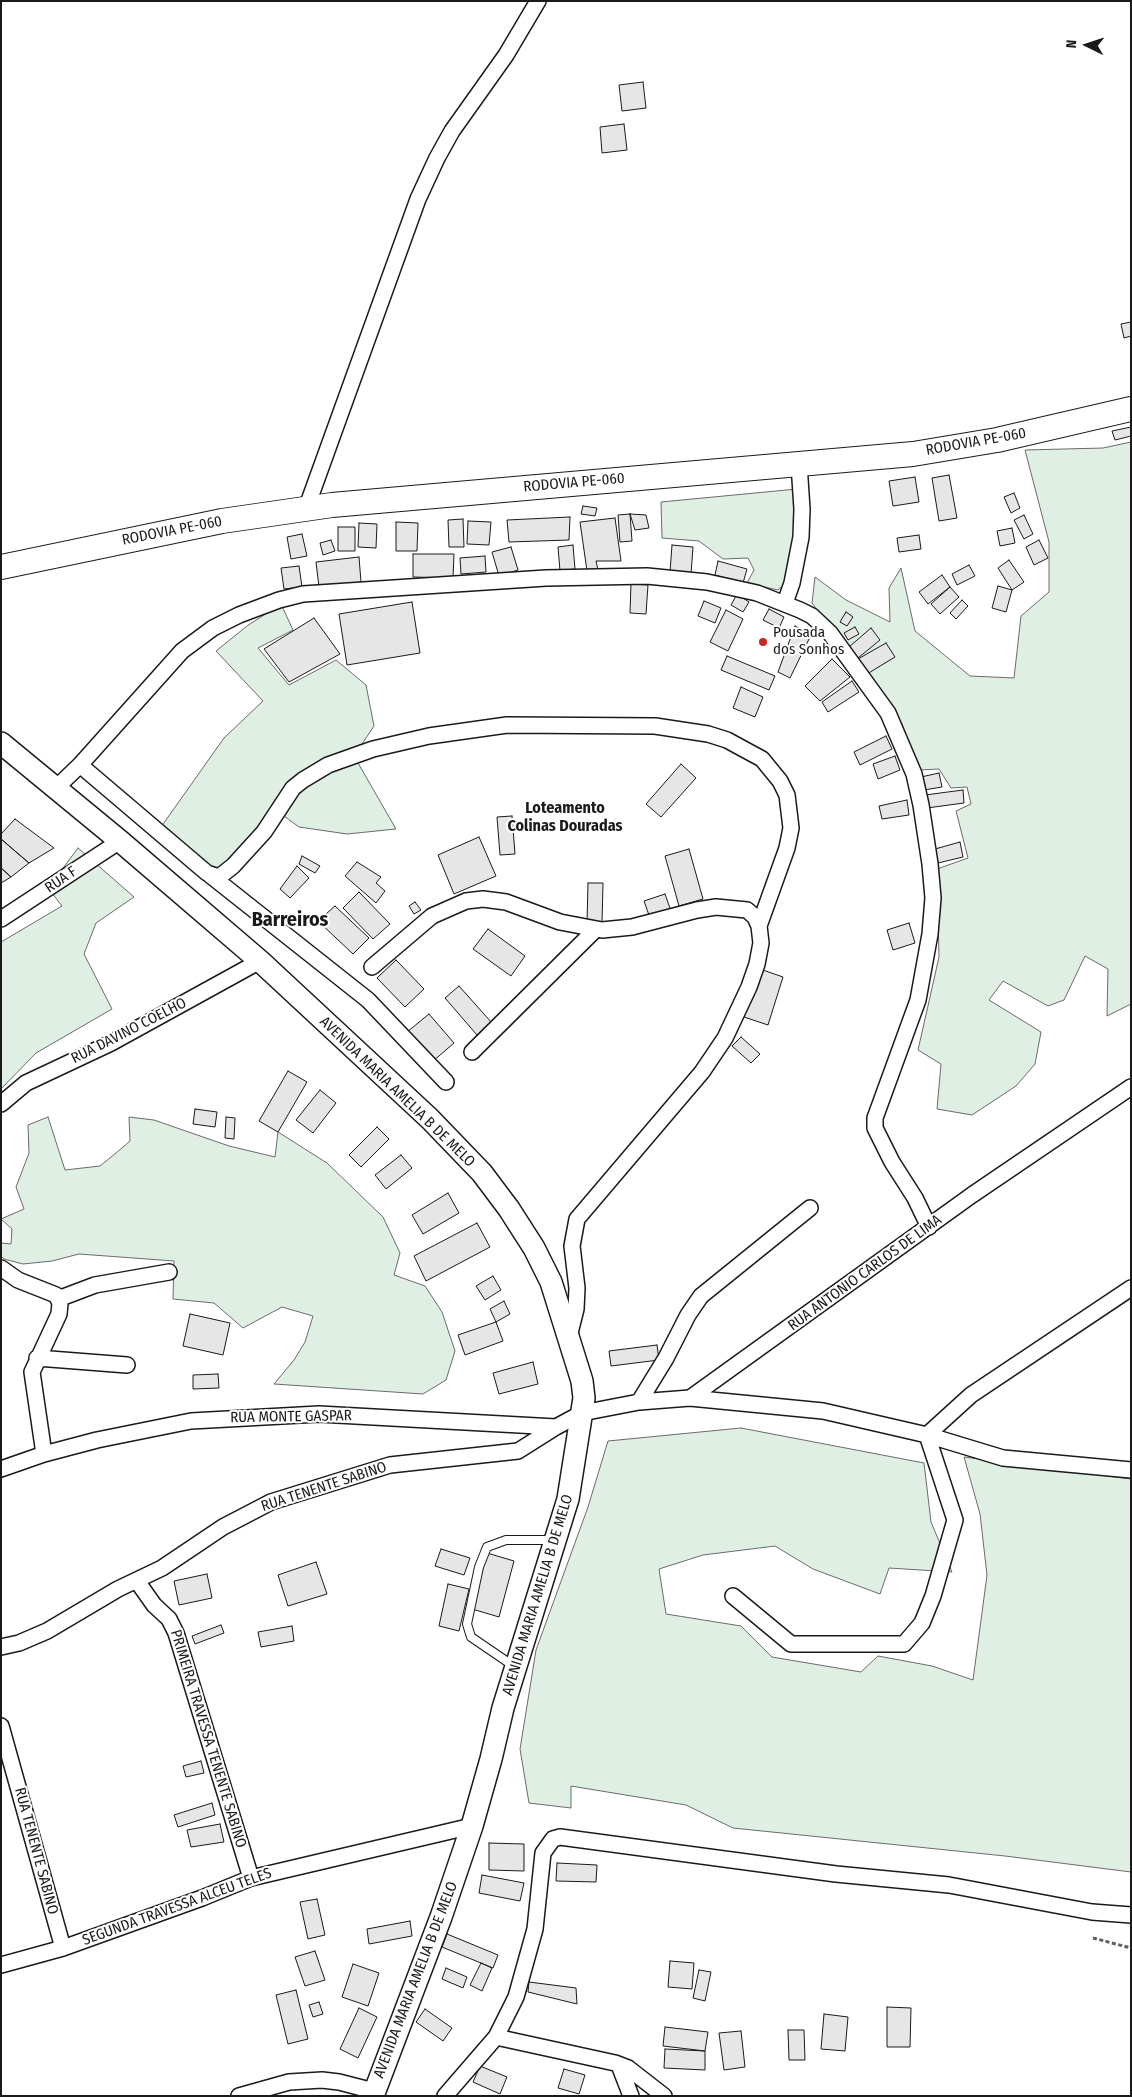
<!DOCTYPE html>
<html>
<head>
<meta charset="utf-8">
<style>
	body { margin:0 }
	#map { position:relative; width:1132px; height:2097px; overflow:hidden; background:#fff; font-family:"Fira Sans Condensed",sans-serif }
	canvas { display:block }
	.frame { position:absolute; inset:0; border:2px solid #1a1a1a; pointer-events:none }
	.north { position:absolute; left:1062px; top:20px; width:50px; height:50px; -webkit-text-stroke:4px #fff; paint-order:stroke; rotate:274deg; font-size:14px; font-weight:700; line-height:20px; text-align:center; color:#1a1a1a }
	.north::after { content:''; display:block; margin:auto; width:18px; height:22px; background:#1a1a1a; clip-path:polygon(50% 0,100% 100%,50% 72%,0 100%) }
</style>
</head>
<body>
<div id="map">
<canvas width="1132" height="2097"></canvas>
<div class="frame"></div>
<div class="north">N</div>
</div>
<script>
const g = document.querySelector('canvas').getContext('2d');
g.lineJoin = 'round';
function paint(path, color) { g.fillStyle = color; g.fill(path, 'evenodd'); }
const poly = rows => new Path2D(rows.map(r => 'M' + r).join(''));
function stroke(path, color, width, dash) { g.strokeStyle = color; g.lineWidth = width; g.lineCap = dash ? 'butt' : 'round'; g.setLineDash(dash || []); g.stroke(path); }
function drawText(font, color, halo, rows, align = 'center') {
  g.font = font + ' "Fira Sans Condensed",sans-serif'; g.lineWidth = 4; g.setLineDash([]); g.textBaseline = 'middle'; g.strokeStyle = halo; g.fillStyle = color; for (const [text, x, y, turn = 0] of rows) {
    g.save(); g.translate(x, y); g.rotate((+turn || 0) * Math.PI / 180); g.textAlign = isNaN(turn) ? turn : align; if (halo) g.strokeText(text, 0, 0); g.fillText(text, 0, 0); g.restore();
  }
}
const green = poly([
	[1131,442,1131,1004,1107,1016,1108,969,1085,956,1064,1000,1048,1006,1003,981,989,1000,1041,1032,1035,1064,1016,1086,972,1115,937,1109,941,1064,918,1050,939,957,937,869,968,858,956,811,971,804,967,787,951,788,939,769,918,770,902,724,812,603,815,577,846,600,890,622,889,588,901,568,915,631,970,676,1014,678,1021,616,1049,592,1049,542,1025,450,1103,448,1131,442],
	[797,489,796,536,789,580,778,590,747,583,754,570,748,558,723,559,699,541,662,538,661,502,797,489],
	[281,604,293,630,258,648,289,685,336,660,366,685,374,726,354,756,396,829,347,834,299,827,273,808,249,842,216,873,161,827,224,738,263,701,216,651,247,626,281,604],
	[78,848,134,897,96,923,84,954,112,1009,36,1053,1,1089,1,942,62,906,48,888,78,848],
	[48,1117,65,1170,100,1166,116,1153,130,1141,129,1117,154,1120,229,1146,275,1157,278,1132,327,1163,383,1217,400,1253,394,1275,425,1286,442,1312,455,1351,446,1380,423,1394,274,1384,294,1360,305,1342,313,1316,282,1307,243,1328,214,1303,173,1299,174,1261,79,1254,52,1261,23,1264,4,1259,1,1256,1,1243,11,1244,12,1229,1,1219,24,1209,16,1187,29,1153,28,1125,48,1117],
	[741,1428,924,1463,931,1522,952,1572,889,1568,880,1594,813,1569,775,1546,703,1555,659,1569,666,1614,741,1626,772,1657,861,1672,878,1656,932,1666,973,1680,987,1575,980,1514,964,1457,1131,1479,1131,1872,1005,1856,733,1828,686,1805,571,1786,571,1808,529,1803,520,1749,536,1650,588,1507,608,1441,741,1428]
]);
paint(green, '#e0efe3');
stroke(green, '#6a6a6a', 1);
const building = poly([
	[643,82,646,108,622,111,619,85,643,82],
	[624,124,627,150,602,153,600,127,624,124],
	[1131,322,1131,336,1124,338,1121,324,1131,322],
	[1131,427,1131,436,1115,440,1112,431,1131,427],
	[949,475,957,518,939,521,932,478,949,475],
	[915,477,919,502,893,506,889,481,915,477],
	[1014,493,1020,508,1011,513,1004,497,1014,493],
	[583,506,597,508,595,516,581,514,583,506],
	[630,514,632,541,620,542,618,515,630,514],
	[630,514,646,515,649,528,635,530,630,514],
	[1024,515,1033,534,1024,539,1014,520,1024,515],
	[570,517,569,540,509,542,507,520,570,517],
	[615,518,621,561,596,561,598,570,587,571,580,522,615,518],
	[463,519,464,547,449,547,448,520,463,519],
	[468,521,491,522,489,545,467,544,468,521],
	[396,522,418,523,417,551,396,551,396,522],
	[359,523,377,524,376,548,358,547,359,523],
	[338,527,355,527,355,551,338,551,338,527],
	[1012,528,1015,543,1000,546,997,531,1012,528],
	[302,534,307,556,291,559,287,537,302,534],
	[919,535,921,549,899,552,897,538,919,535],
	[331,540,335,551,323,555,320,543,331,540],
	[1039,540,1048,558,1034,565,1026,547,1039,540],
	[573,545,575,569,560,571,558,547,573,545],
	[672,545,693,547,691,574,670,572,672,545],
	[511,547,518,570,499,576,492,552,511,547],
	[413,554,454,554,453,578,413,577,413,554],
	[485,556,486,572,461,574,460,558,485,556],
	[359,557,361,582,319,587,316,562,359,557],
	[1009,560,1024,582,1012,590,998,568,1009,560],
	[718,561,747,569,743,583,715,575,718,561],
	[969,565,975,576,957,585,952,574,969,565],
	[299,566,302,587,284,589,281,568,299,566],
	[942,575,950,587,928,604,919,592,942,575],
	[631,584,648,585,646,614,630,613,631,584],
	[998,586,1012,590,1006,612,992,608,998,586],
	[950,587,959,597,940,614,931,604,950,587],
	[737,594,749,602,743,612,731,605,737,594],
	[962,600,968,606,956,619,950,613,962,600],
	[704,601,721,608,715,623,698,616,704,601],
	[412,602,420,653,347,665,339,614,412,602],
	[769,609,784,617,779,628,763,620,769,609],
	[726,610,743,619,728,651,710,642,726,610],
	[846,612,853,617,847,626,840,622,846,612],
	[314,618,340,654,289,682,264,649,314,618],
	[795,626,811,635,790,678,778,672,795,626],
	[855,627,859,634,848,640,844,633,855,627],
	[871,628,880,640,858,658,849,647,871,628],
	[886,643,895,657,867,674,858,659,886,643],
	[727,656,775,676,769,690,721,670,727,656],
	[832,659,850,677,820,701,805,686,832,659],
	[852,681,859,692,828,712,822,702,852,681],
	[741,687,763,697,755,717,733,708,741,687],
	[886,736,892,749,860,765,854,752,886,736],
	[895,756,900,770,878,779,873,764,895,756],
	[681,764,696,778,661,817,646,804,681,764],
	[939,773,942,787,924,790,921,777,939,773],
	[963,790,964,803,927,808,925,795,963,790],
	[907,800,909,815,882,819,879,806,907,800],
	[512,816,515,854,500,855,497,817,512,816],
	[15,819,54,848,29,863,1,839,1,834,15,819],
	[479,837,496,876,454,894,438,855,479,837],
	[1,839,29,863,11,877,1,868,1,839],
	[960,842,963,857,938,863,935,849,960,842],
	[689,849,703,899,679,906,665,856,689,849],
	[302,856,320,866,315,873,299,864,302,856],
	[357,862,381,877,376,883,385,891,376,903,345,876,357,862],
	[297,866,309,878,290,898,280,889,297,866],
	[1,868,11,877,1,883,1,868],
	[588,883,603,883,602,923,587,923,588,883],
	[359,892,390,924,373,939,343,908,359,892],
	[665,894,671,911,650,918,644,901,665,894],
	[415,902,421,910,414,914,409,906,415,902],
	[335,906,369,938,353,954,318,921,335,906],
	[909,923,915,943,893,950,887,930,909,923],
	[488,929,525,956,511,976,473,949,488,929],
	[396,960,424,989,405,1007,377,978,396,960],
	[760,969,783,977,768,1025,744,1017,760,969],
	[459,986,492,1023,477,1035,445,998,459,986],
	[429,1014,454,1043,432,1062,407,1032,429,1014],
	[741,1037,760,1054,751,1063,732,1046,741,1037],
	[288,1071,307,1082,278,1132,259,1121,288,1071],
	[320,1090,336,1103,313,1133,296,1120,320,1090],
	[195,1109,217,1112,215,1127,193,1124,195,1109],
	[226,1117,235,1118,234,1139,225,1138,226,1117],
	[377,1127,389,1139,361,1167,349,1155,377,1127],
	[401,1155,412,1168,386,1189,375,1175,401,1155],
	[448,1193,459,1213,423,1234,412,1215,448,1193],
	[477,1223,490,1247,426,1281,414,1256,477,1223],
	[493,1276,501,1290,485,1300,476,1286,493,1276],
	[504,1301,510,1314,496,1322,490,1309,504,1301],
	[190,1314,230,1323,223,1355,183,1346,190,1314],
	[496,1322,503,1341,465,1355,458,1335,496,1322],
	[657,1345,659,1360,611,1366,609,1351,657,1345],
	[533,1362,538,1384,499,1394,493,1373,533,1362],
	[218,1374,219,1388,193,1389,193,1375,218,1374],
	[441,1549,470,1558,464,1575,435,1566,441,1549],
	[487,1553,514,1561,499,1617,472,1609,487,1553],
	[316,1562,327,1594,288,1606,278,1575,316,1562],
	[207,1574,212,1598,179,1605,174,1581,207,1574],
	[448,1584,469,1589,459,1631,439,1626,448,1584],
	[221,1625,224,1633,195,1644,192,1636,221,1625],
	[292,1626,294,1641,261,1647,258,1632,292,1626],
	[201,1761,204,1773,186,1777,183,1766,201,1761],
	[212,1803,215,1815,178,1827,174,1815,212,1803],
	[220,1824,224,1842,191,1847,187,1830,220,1824],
	[489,1843,524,1844,524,1871,489,1870,489,1843],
	[557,1863,597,1865,596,1882,556,1881,557,1863],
	[482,1875,524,1883,520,1901,479,1893,482,1875],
	[317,1899,325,1935,308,1939,300,1902,317,1899],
	[410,1921,412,1936,369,1944,367,1929,410,1921],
	[447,1934,498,1955,493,1968,442,1947,447,1934],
	[315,1951,325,1980,305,1986,295,1957,315,1951],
	[670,1961,694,1963,692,1989,668,1987,670,1961],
	[481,1963,492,1968,482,1991,470,1985,481,1963],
	[353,1964,379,1973,368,2006,342,1997,353,1964],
	[446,1968,467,1977,463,1988,442,1979,446,1968],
	[699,1970,711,1972,705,2001,693,1998,699,1970],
	[529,1982,576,1988,577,2004,528,1992,529,1982],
	[296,1990,308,2039,288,2044,276,1995,296,1990],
	[319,2002,323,2014,313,2017,309,2005,319,2002],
	[887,2007,911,2008,910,2047,887,2047,887,2007],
	[359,2008,377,2017,358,2058,340,2049,359,2008],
	[425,2009,452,2028,443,2041,416,2022,425,2009],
	[824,2014,848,2017,845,2051,821,2049,824,2014],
	[665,2027,708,2032,705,2051,663,2046,665,2027],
	[788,2030,804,2030,805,2060,789,2060,788,2030],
	[741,2031,745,2067,724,2070,719,2033,741,2031],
	[665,2049,705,2051,705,2070,664,2068,665,2049],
	[480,2066,507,2077,500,2094,473,2082,480,2066],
	[564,2069,585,2075,579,2094,558,2088,564,2069]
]);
paint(building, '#e6e6e6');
stroke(building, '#1a1a1a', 1);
const lane = poly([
	[515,1667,471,1637,467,1624,479,1567,487,1547,506,1540,553,1540]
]);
const street = poly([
	[306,509,418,199,437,158,452,131,506,55,538,1],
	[785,603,792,583,801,537,802,509,799,464],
	[80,765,207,873,219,877,233,866,264,832,293,788,303,780,328,765,373,749,429,736,507,725,655,726,708,734,727,740,762,759,780,781,787,795,791,828,787,848,759,926],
	[56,788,80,765,182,651,213,628,239,615,279,600,303,594,546,578,647,576,707,582,757,593,800,610,812,616,830,633,888,713,914,774,921,805,930,864,933,898,930,934,918,1000,875,1118,875,1128,892,1162,915,1198,929,1227],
	[210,875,368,1000,446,1082],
	[1,919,120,841],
	[372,967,432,916,466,901,483,899,506,902,560,922,602,930,632,927,697,910,716,907,747,910,755,917,759,926,761,943,757,964,749,987,725,1038,702,1072,577,1219,572,1246,577,1288,576,1309,569,1337],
	[472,1052,596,929],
	[1,1104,26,1083,111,1043,260,961],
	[1,1268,18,1280,56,1295,60,1303,59,1314,32,1372,44,1454],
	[58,1299,95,1285,169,1272],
	[37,1358,127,1365],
	[690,1398,823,1411,927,1435,1003,1458,1131,1470],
	[639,1402,666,1358,688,1315,701,1296,810,1208],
	[1,1469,44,1454,97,1440,191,1421,319,1414,556,1427,582,1413,639,1402,690,1398,972,1195,1131,1087],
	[137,1581,154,1605,169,1619,176,1633,251,1878],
	[733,1596,791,1644,904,1644,922,1623,933,1596,955,1520,927,1435,971,1395,1131,1288],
	[1,1647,19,1643,47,1631,118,1589,162,1568,223,1527,271,1502,390,1465,518,1451,556,1427],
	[1,1726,63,1948],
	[1,1965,63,1948,202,1898,251,1878,472,1826],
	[496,2037,615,2063,628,2068,664,2096],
	[619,2065,631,2096],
	[239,2096,289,2082,322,2080,339,2082,374,2091],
	[445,2096,496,2037,516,1997,535,1929,543,1853,553,1839,560,1837,836,1874,949,1885,1092,1912,1131,1915]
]);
const secondary = poly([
	[1,743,120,841,260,961,430,1119,482,1173,509,1209,534,1248,551,1282,582,1381,584,1398,568,1499,503,1708,491,1759,472,1826,441,1917,373,2096]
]);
const primary = poly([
	[1,567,222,521,332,505,913,454,997,440,1131,409]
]);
stroke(lane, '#1a1a1a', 10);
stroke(street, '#1a1a1a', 18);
stroke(secondary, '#1a1a1a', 24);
stroke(primary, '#1a1a1a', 26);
stroke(poly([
	[1093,1938,1131,1948]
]), '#5f5f5f', 3, [4, 2.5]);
stroke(lane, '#fff', 8);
stroke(street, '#fff', 15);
stroke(secondary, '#fff', 21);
stroke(primary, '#fff', 24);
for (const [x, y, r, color] of [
	[763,642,5,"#c62828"]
]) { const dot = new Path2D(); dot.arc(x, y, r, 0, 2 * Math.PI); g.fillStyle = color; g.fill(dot); stroke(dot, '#fff', 2); }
drawText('15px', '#1a1a1a', '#fff', [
	["RODOVIA PE-060",976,442,-10],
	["RODOVIA PE-060",574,483,-5],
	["RODOVIA PE-060",172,531,-11],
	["RUA F",61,880,-34],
	["RUA DAVINO COELHO",129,1031,-27],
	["AVENIDA MARIA AMELIA B DE MELO",397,1092,44],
	["RUA ANTONIO CARLOS DE LIMA",865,1273,-36],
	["RUA MONTE GASPAR",291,1417,-1],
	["RUA TENENTE SABINO",324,1487,-18],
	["AVENIDA MARIA AMELIA B DE MELO",538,1595,-73],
	["PRIMEIRA TRAVESSA TENENTE SABINO",208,1739,73],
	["RUA TENENTE SABINO",36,1851,75],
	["SEGUNDA TRAVESSA ALCEU TELES",177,1907,-20],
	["AVENIDA MARIA AMELIA B DE MELO",416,1980,-69]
]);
drawText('15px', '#1a1a1a', '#fff', [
	["Pousada",773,633],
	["dos Sonhos",773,650]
], 'left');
drawText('bold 16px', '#1a1a1a', '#fff', [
	["Loteamento",565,809],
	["Colinas Douradas",565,827]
]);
drawText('bold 20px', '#1a1a1a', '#fff', [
	["Barreiros",290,920]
]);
</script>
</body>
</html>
